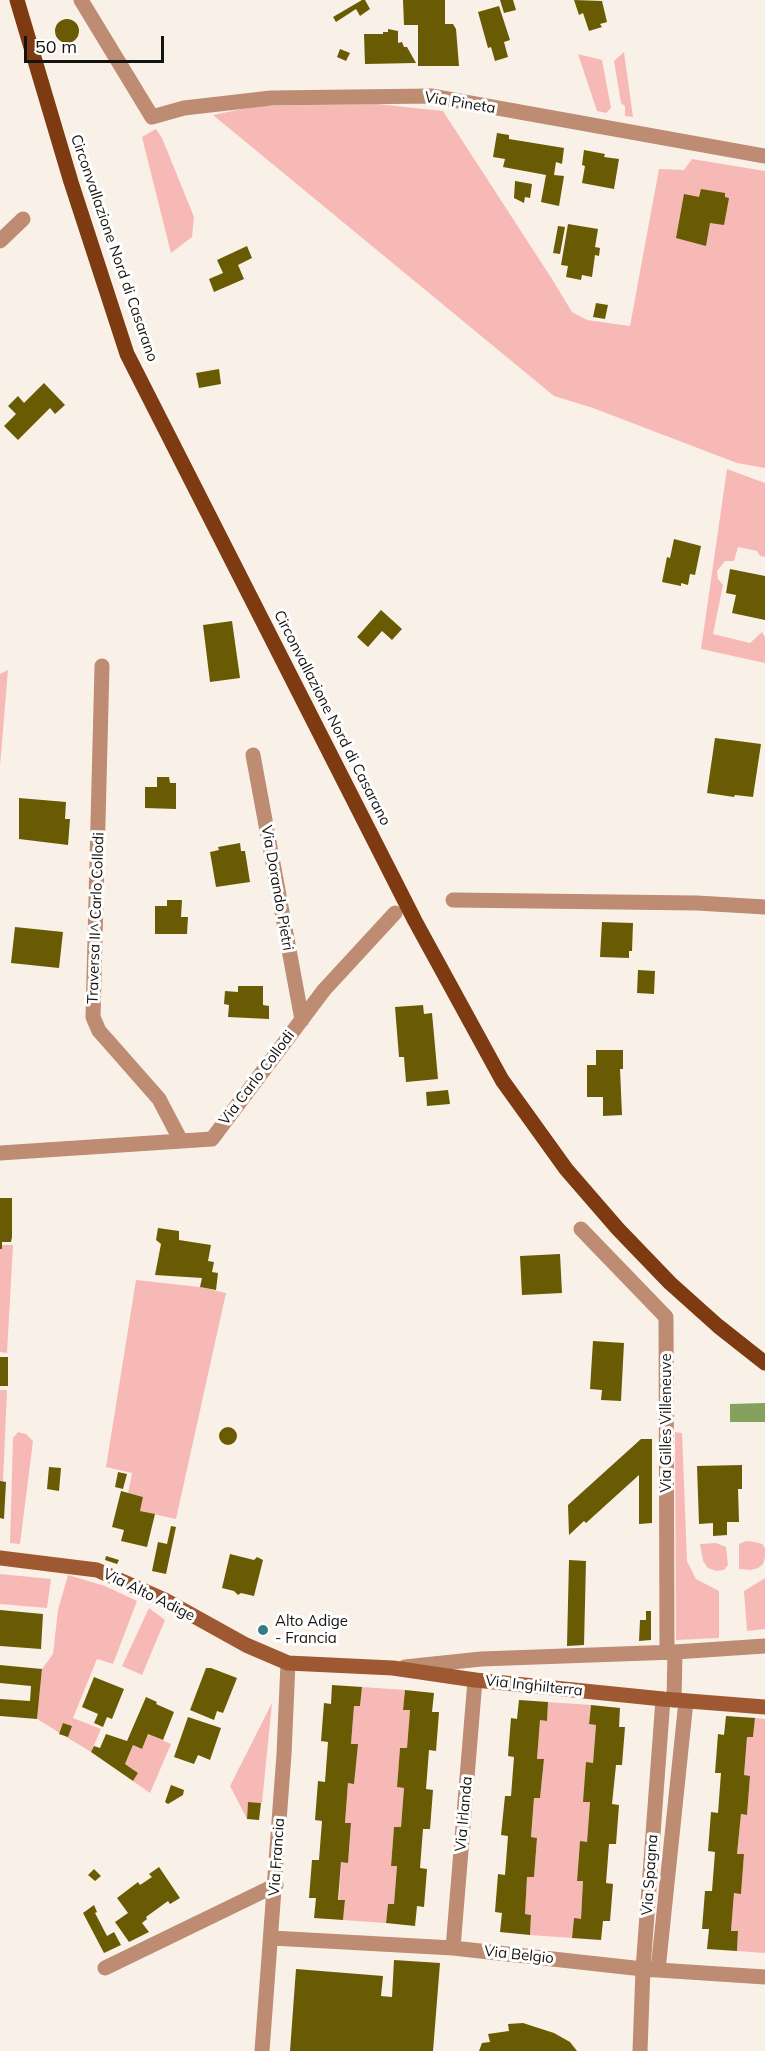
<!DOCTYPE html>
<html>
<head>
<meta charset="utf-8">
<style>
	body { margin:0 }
	#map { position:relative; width:765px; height:2051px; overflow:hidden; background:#f9f1e7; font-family:Mulish,sans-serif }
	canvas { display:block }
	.scale { position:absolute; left:24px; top:36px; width:140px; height:27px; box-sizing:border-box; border:3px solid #15130f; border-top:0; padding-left:8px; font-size:18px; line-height:21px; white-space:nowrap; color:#15130f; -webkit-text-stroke:4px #fff; paint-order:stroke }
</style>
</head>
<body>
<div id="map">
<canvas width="765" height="2051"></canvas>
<div class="scale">50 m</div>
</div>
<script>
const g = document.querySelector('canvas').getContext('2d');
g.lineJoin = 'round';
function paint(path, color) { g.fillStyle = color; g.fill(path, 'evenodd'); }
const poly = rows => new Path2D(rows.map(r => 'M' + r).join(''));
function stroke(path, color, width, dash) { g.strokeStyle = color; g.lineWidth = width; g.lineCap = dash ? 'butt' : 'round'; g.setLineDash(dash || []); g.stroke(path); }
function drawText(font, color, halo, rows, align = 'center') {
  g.font = font + ' Mulish,sans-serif'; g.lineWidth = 6; g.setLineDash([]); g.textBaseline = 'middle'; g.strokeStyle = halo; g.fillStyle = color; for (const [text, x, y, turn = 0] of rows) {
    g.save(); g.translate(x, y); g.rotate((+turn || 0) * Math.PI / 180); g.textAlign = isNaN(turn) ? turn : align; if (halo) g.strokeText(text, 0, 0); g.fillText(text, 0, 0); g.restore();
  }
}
paint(poly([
	[624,52,633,117,625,116,625,106,621,103,614,61],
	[578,54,602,60,611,108,606,113,597,111],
	[377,104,443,111,552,279,572,312,587,320,630,326,659,169,684,170,692,159,765,171,765,468,737,463,593,408,554,396,213,115,257,106],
	[156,129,162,138,194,217,192,237,171,253,142,137],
	[727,469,765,483,765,557,760,556,757,551,738,547,734,561,725,561,717,571,718,579,723,585,713,634,750,643,762,632,765,637,765,663,701,649],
	[8,670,0,766,0,674],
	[0,1245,13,1245,7,1353,0,1352],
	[136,1280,200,1287,226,1293,176,1519,140,1511,143,1497,128,1493,132,1473,106,1467],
	[0,1390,7,1390,3,1482,0,1482],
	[18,1432,26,1434,33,1441,20,1544,10,1543,13,1438],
	[675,1432,682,1433,687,1561,696,1579,719,1591,719,1638,676,1640],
	[746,1541,755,1542,762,1544,765,1548,765,1557,763,1564,758,1568,751,1570,739,1569,739,1544],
	[716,1543,726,1547,728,1565,724,1570,716,1571,708,1568,703,1561,700,1544],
	[0,1574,51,1579,47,1608,0,1604],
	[68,1575,105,1586,137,1601,113,1664,97,1659,73,1718,101,1729,91,1752,37,1719,42,1669,53,1654,58,1610],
	[765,1578,765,1629,747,1631,744,1591],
	[149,1608,165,1620,142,1675,122,1666],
	[362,1687,405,1690,403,1709,410,1710,407,1748,400,1748,397,1787,404,1788,401,1827,394,1827,391,1866,397,1866,394,1904,388,1904,386,1923,343,1920,345,1901,339,1900,341,1862,348,1862,351,1824,345,1823,348,1783,354,1783,357,1745,351,1744,354,1706,360,1706],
	[548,1702,591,1705,589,1724,596,1725,593,1763,583,1802,590,1802,587,1842,580,1842,577,1880,583,1881,581,1919,574,1919,572,1938,530,1935,531,1915,525,1914,527,1877,534,1877,537,1838,531,1837,534,1798,540,1798,544,1759,537,1759,540,1720,547,1721],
	[272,1703,262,1803,248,1802,247,1819,230,1786],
	[755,1718,765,1719,765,1953,737,1951,738,1932,731,1931,734,1893,741,1893,744,1855,737,1854,741,1814,747,1815,750,1776,744,1775,747,1737,753,1737],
	[148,1734,171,1744,150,1793,133,1781,138,1773,125,1764,133,1745,142,1749]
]), '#f7b9b6');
paint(poly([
	[765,1403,765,1422,730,1422,730,1404]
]), '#86a05d');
paint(poly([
	[362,0,365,0,370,9,360,16,356,9,336,22,333,17],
	[403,0,445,0,445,24,453,24,456,29,459,66,418,66,418,25,404,25],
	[500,0,513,0,516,10,504,13],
	[574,0,602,1,607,22,600,24,602,27,589,31,583,13,579,15],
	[499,6,510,40,504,42,508,57,495,61,491,47,488,48,478,12],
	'55 31a12 12 0 1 1 24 0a12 12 0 1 1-24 0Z',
	[388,29,398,31,398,43,402,42,404,47,407,47,416,63,365,64,364,34,383,34,383,32,388,32],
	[340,49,350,53,346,61,337,57],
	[497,133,509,135,509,139,564,148,562,164,556,162,554,175,564,176,559,206,541,202,546,175,503,167,505,159,493,157],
	[584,150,605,154,604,157,619,159,614,189,582,183,585,166,582,165],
	[515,181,532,184,530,198,525,197,524,203,514,198],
	[701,189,725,193,725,197,729,198,724,225,710,223,706,246,676,238,684,194,699,197],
	[568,224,598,229,595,247,600,248,599,256,595,255,592,277,582,275,581,280,566,277,568,266,561,265],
	[558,226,565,227,560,254,553,253],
	[247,246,252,258,238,265,244,279,214,292,209,279,223,273,217,260],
	[596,303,608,305,605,319,593,317],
	[219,369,221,384,199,388,196,373],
	[44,383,65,405,55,414,50,408,18,440,4,426,16,414,8,406,18,396,24,403],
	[674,539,701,546,695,575,690,574,688,585,681,583,681,586,662,582,667,557,670,558],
	[730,569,765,576,765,620,732,613,736,595,726,593],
	[381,610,402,629,392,640,382,631,368,647,357,637],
	[232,621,240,678,210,682,203,625],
	[715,738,761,744,753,797,735,795,734,797,707,793],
	[157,777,169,777,170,783,176,783,176,809,145,808,145,787,157,787],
	[19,798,66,802,65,819,70,819,68,845,19,839],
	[240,843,241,851,245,851,250,882,216,887,210,852,219,850,218,847],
	[167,900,182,900,181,917,188,917,187,934,155,934,155,906,167,906],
	[602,922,633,923,632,951,629,951,629,958,600,957],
	[15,927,63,932,59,968,11,963],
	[638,970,655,971,654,994,637,993],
	[238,986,263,986,263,1005,269,1006,269,1019,228,1017,229,1005,224,1004,225,991,238,992],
	[423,1005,424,1014,432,1013,438,1079,406,1082,404,1057,399,1057,395,1007],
	[596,1050,623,1050,623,1069,620,1069,622,1115,603,1116,603,1097,587,1097,587,1065,596,1065],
	[448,1090,450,1104,427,1106,426,1092],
	[0,1198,12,1198,12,1237,11,1242,2,1242,2,1249,0,1249],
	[158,1228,179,1231,179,1240,211,1245,208,1261,214,1262,212,1272,218,1273,216,1290,200,1287,202,1278,155,1275,161,1244,156,1240],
	[560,1254,562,1293,522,1295,520,1256],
	[593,1341,624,1343,621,1401,601,1400,602,1390,590,1389],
	[0,1357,8,1357,8,1386,0,1386],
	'219 1436a9 9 0 1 1 18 0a9 9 0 1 1-18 0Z',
	[641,1439,652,1439,652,1523,639,1524,639,1475,586,1523,584,1521,569,1535,568,1505],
	[742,1465,742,1489,738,1489,739,1522,727,1522,727,1535,713,1536,713,1523,699,1524,697,1466],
	[49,1467,61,1468,59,1491,47,1489],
	[118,1472,127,1474,123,1489,115,1487],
	[0,1481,6,1482,4,1519,0,1518],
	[121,1491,143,1497,140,1511,155,1514,147,1547,121,1541,124,1530,112,1527],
	[171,1526,176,1527,166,1574,152,1571,158,1542,167,1544],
	[230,1554,254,1560,257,1557,263,1560,254,1596,241,1593,238,1595,234,1591,222,1588],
	[106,1556,119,1560,117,1564,105,1560],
	[569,1560,586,1561,584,1645,567,1646],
	[0,1610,43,1614,41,1649,0,1646],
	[646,1611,651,1611,651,1640,639,1641,640,1620,646,1620],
	[0,1665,42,1669,37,1719,0,1716,0,1699,30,1701,31,1686,0,1683],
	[206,1668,211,1668,237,1678,223,1713,217,1711,214,1720,190,1710],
	[94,1677,124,1689,112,1719,107,1717,103,1727,94,1723,98,1714,82,1707],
	[332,1685,362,1687,360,1706,354,1706,351,1744,358,1744,354,1784,348,1783,345,1823,351,1823,348,1863,341,1862,338,1900,345,1900,343,1920,314,1918,316,1898,309,1898,312,1860,319,1860,322,1821,315,1820,318,1781,325,1782,328,1742,321,1741,324,1703,331,1704],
	[405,1690,434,1693,432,1712,439,1712,436,1751,429,1750,426,1789,433,1790,430,1829,423,1829,420,1868,427,1869,424,1907,417,1906,415,1926,386,1923,388,1904,394,1904,397,1866,391,1866,394,1827,401,1827,404,1788,397,1787,400,1748,407,1748,410,1710,403,1710],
	[146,1697,157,1702,156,1704,174,1712,163,1740,148,1734,142,1749,133,1745,125,1764,138,1773,133,1781,91,1752,94,1746,100,1748,106,1734,127,1741],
	[519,1700,548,1702,547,1721,540,1720,537,1759,544,1759,540,1798,534,1798,531,1837,537,1838,534,1877,527,1877,525,1914,531,1915,530,1935,500,1932,502,1913,495,1912,498,1874,505,1875,508,1836,501,1835,505,1796,511,1796,514,1757,508,1756,511,1718,517,1719],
	[591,1705,620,1708,619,1727,625,1727,622,1765,616,1765,612,1804,619,1805,616,1844,609,1844,606,1883,613,1884,610,1921,603,1921,601,1940,572,1938,574,1918,581,1919,583,1881,577,1881,580,1841,587,1842,590,1802,583,1802,586,1762,593,1763,596,1725,589,1724],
	[726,1716,755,1718,753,1737,747,1737,744,1775,750,1776,747,1815,741,1814,737,1854,744,1854,741,1894,734,1893,731,1931,738,1931,737,1951,707,1949,709,1929,702,1929,705,1891,712,1891,715,1852,708,1851,711,1812,718,1813,721,1773,715,1773,718,1734,724,1735],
	[188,1717,221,1728,210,1760,198,1755,194,1764,174,1757],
	[63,1723,72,1726,68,1737,59,1734],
	[171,1785,184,1790,183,1795,168,1804,165,1802],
	[248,1802,261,1803,259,1820,247,1819],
	[159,1867,180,1898,170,1904,168,1901,146,1917,147,1919,142,1923,149,1932,129,1942,115,1922,128,1913,117,1898,138,1882,140,1885,152,1877,149,1874],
	[94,1869,101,1876,95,1881,88,1875],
	[94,1905,97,1912,95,1913,107,1936,114,1932,121,1945,104,1953,83,1913],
	[394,1960,440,1963,433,2051,290,2051,296,1969,383,1976,381,1996,392,1997],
	[523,2023,554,2033,570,2042,577,2051,479,2051,482,2043,490,2042,488,2034,509,2031,508,2024]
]), '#685b04');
stroke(poly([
	[81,0,152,117,184,108,271,98,431,96,765,156],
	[0,241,23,219],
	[102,666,93,1017,99,1031,108,1041,159,1099,181,1141],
	[253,755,302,1020],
	[453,900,697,903,765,907],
	[0,1153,212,1139,324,990,395,913],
	[581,1229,666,1317,667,1652],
	[405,1667,481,1659,675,1652,765,1646],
	[674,1700,675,1652],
	[272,1938,453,1948,643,1969,765,1977],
	[453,1948,475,1680],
	[105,1968,276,1885],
	[658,1970,686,1701],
	[262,2051,284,1754,288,1663],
	[640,2051,643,1969,663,1699]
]), '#bd8c73', 15);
stroke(poly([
	[0,1558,97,1570,165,1600,246,1645,288,1663,393,1668,475,1680,663,1699,765,1707]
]), '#9f5932', 15);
stroke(poly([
	[17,0,71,182,127,354,415,921,502,1080,566,1169,618,1229,670,1283,718,1326,765,1363]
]), '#7e3b11', 15);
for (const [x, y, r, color] of [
	[263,1630,6,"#337c83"]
]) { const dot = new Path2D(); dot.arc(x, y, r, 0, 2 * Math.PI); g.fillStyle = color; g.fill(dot); stroke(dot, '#fff', 2); }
drawText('15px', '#15130f', '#fff', [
	["Via Pineta",460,103,9],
	["Circonvallazione Nord di Casarano",114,248,71],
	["Circonvallazione Nord di Casarano",332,718,63],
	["Via Dorando Pietri",277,888,80],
	["Traversa II^ Carlo Collodi",96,918,-88],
	["Via Carlo Collodi",257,1078,-53],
	["Via Gilles Villeneuve",666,1423,-90],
	["Via Alto Adige",149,1595,26],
	["Via Inghilterra",534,1686,6],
	["Via Irlanda",464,1814,-85],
	["Via Francia",277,1857,-86],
	["Via Spagna",650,1875,-86],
	["Via Belgio",519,1955,6]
]);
drawText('15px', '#15130f', '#fff', [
	["Alto Adige",275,1621],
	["- Francia",275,1638]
], 'left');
</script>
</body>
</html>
